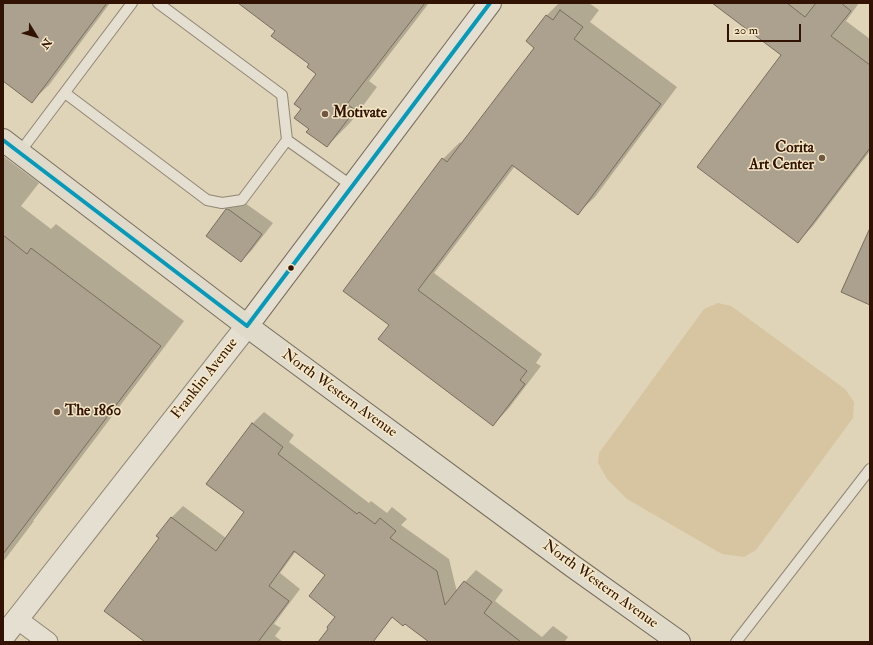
<!DOCTYPE html>
<html>
<head>
<meta charset="utf-8">
<style>
	body { margin:0 }
	#map { position:relative; width:873px; height:645px; overflow:hidden; background:#dfd4b8; font-family:"IM FELL Double Pica",serif }
	canvas { display:block }
	.frame { position:absolute; inset:0; border:4px solid #321303; pointer-events:none }
	.north { position:absolute; left:16px; top:16px; width:40px; height:40px; -webkit-text-stroke:3px #f5e8c6; paint-order:stroke; rotate:127deg; font-size:11px; font-weight:700; line-height:16px; text-align:center; color:#321303 }
	.north::after { content:''; display:block; margin:auto; width:14px; height:18px; background:#321303; clip-path:polygon(50% 0,100% 100%,50% 72%,0 100%) }
	.scale { position:absolute; left:727px; top:24px; width:74px; height:18px; box-sizing:border-box; border:2px solid #321303; border-top:0; padding-left:5px; font-size:12px; line-height:14px; white-space:nowrap; color:#321303; -webkit-text-stroke:3px #f5e8c6; paint-order:stroke }
</style>
</head>
<body>
<div id="map">
<canvas width="873" height="645"></canvas>
<div class="frame"></div>
<div class="north">N</div>
<div class="scale">20 m</div>
</div>
<script>
const g = document.querySelector('canvas').getContext('2d');
g.lineJoin = 'round';
function paint(path, color) { g.fillStyle = color; g.fill(path, 'evenodd'); }
const poly = rows => new Path2D(rows.map(r => 'M' + r).join(''));
function stroke(path, color, width, dash) { g.strokeStyle = color; g.lineWidth = width; g.lineCap = dash ? 'butt' : 'round'; g.setLineDash(dash || []); g.stroke(path); }
function drawText(font, color, halo, rows, align = 'center') {
  g.font = font + ' "IM FELL Double Pica",serif'; g.lineWidth = 3; g.setLineDash([]); g.textBaseline = 'middle'; g.strokeStyle = halo; g.fillStyle = color; for (const [text, x, y, turn = 0] of rows) {
    g.save(); g.translate(x, y); g.rotate((+turn || 0) * Math.PI / 180); g.textAlign = isNaN(turn) ? turn : align; if (halo) g.strokeText(text, 0, 0); g.fillText(text, 0, 0); g.restore();
  }
}
paint(poly([
	[718,303,731,306,845,389,854,402,853,418,756,550,744,557,722,554,627,499,607,479,598,463,599,453,704,309]
]), '#d6c5a0');
paint(poly([
	[3,3,110,3,49,85,32,101,3,79],
	[240,3,429,3,369,81,377,87,350,123,327,146,310,128,318,74,311,64,276,31],
	[559,3,589,3,599,10,590,22,677,87,595,197,578,213,515,166,434,273,542,354,536,363,541,366,509,408,493,425,391,325,443,159,460,142,462,144,536,48,527,41,547,15],
	[713,3,859,3,846,21,870,39,870,151,813,226,798,242,782,55],
	[3,156,39,183,21,206,51,229,56,224,184,321,33,521,34,521,3,562],
	[238,198,273,223,252,250,241,261,227,210],
	[264,412,294,435,289,442,369,503,371,501,387,513,392,507,407,519,401,525,449,559,457,592,465,582,476,570,503,590,495,601,500,605,542,637,553,626,568,637,565,641,566,642,431,642,405,623,393,617,370,642,319,642,330,629,336,617,327,575,296,551,280,573,300,589,274,624,281,628,275,636,283,642,148,642,160,537,158,536,172,517,183,506,226,538,245,512,252,424]
]), '#0003');
const building = poly([
	[3,3,107,3,32,103,3,81,3,3],
	[238,3,425,3,347,104,355,110,327,147,306,132,309,129,294,118,301,109,294,104,316,74,307,67,309,64,271,36,275,31,238,3],
	[712,3,787,3,805,17,816,3,841,3,851,11,831,36,870,65,870,148,798,243,697,167,781,55,712,3],
	[560,10,583,27,574,39,661,104,578,215,512,165,418,290,527,371,520,380,525,384,493,426,378,339,389,325,343,291,442,158,447,162,534,48,526,41,546,15,553,20,560,10],
	[226,209,228,209,262,234,241,262,206,236,226,209],
	[870,228,870,305,841,292,870,228],
	[3,235,27,254,31,248,161,346,3,554,3,235],
	[252,423,283,447,278,454,357,514,359,512,375,524,380,518,396,531,390,538,437,571,445,605,464,581,492,602,484,613,521,642,429,642,405,624,403,626,392,617,373,642,318,642,328,629,327,627,335,617,309,596,325,575,294,551,269,586,289,601,258,642,145,642,104,611,159,538,156,536,171,517,216,551,244,512,206,484,252,423]
]);
paint(building, '#aba18e');
stroke(building, '#786d5d', 1);
const service = poly([
	[65,93,207,200,222,203,242,200,287,140,282,95,158,3],
	[287,140,352,186],
	[20,152,132,3],
	[736,642,870,469]
]);
const minor = poly([
	[17,619,48,642]
]);
const tertiary = poly([
	[3,637,247,326]
]);
const secondary = poly([
	[247,326,490,3]
]);
const primary = poly([
	[3,140,247,326,571,565,679,642]
]);
stroke(service, '#908674', 12);
stroke(minor, '#908674', 21);
stroke(tertiary, '#908674', 24);
stroke(secondary, '#786d5d', 24);
stroke(primary, '#786d5d', 24);
stroke(service, '#e5dfd1', 10);
stroke(minor, '#e5dfd1', 19);
stroke(tertiary, '#e5dfd1', 22);
stroke(secondary, '#e5dfd1', 22);
stroke(primary, '#e0daca', 22);
stroke(poly([
	[3,140,247,326],
	[247,326,490,3]
]), '#059aba', 4);
for (const [x, y, r, color] of [
	[325,114,4,"#6f5742"],
	[822,158,4,"#6f5742"],
	[291,268,3.5,"#321303"],
	[57,412,4,"#6f5742"]
]) { const dot = new Path2D(); dot.arc(x, y, r, 0, 2 * Math.PI); g.fillStyle = color; g.fill(dot); stroke(dot, '#f5e8c6', 1.5); }
drawText('bold 15px', '#321303', '#f5e8c6', [
	["Motivate",333,114],
	["Corita",814,149,"right"],
	["Art Center",814,166,"right"],
	["The 1860",65,412]
], 'left');
drawText('15px', '#321303', '#f5e8c6', [
	["Franklin Avenue",205,379,-52],
	["North Western Avenue",339,394,36],
	["North Western Avenue",600,585,36]
]);
</script>
</body>
</html>
